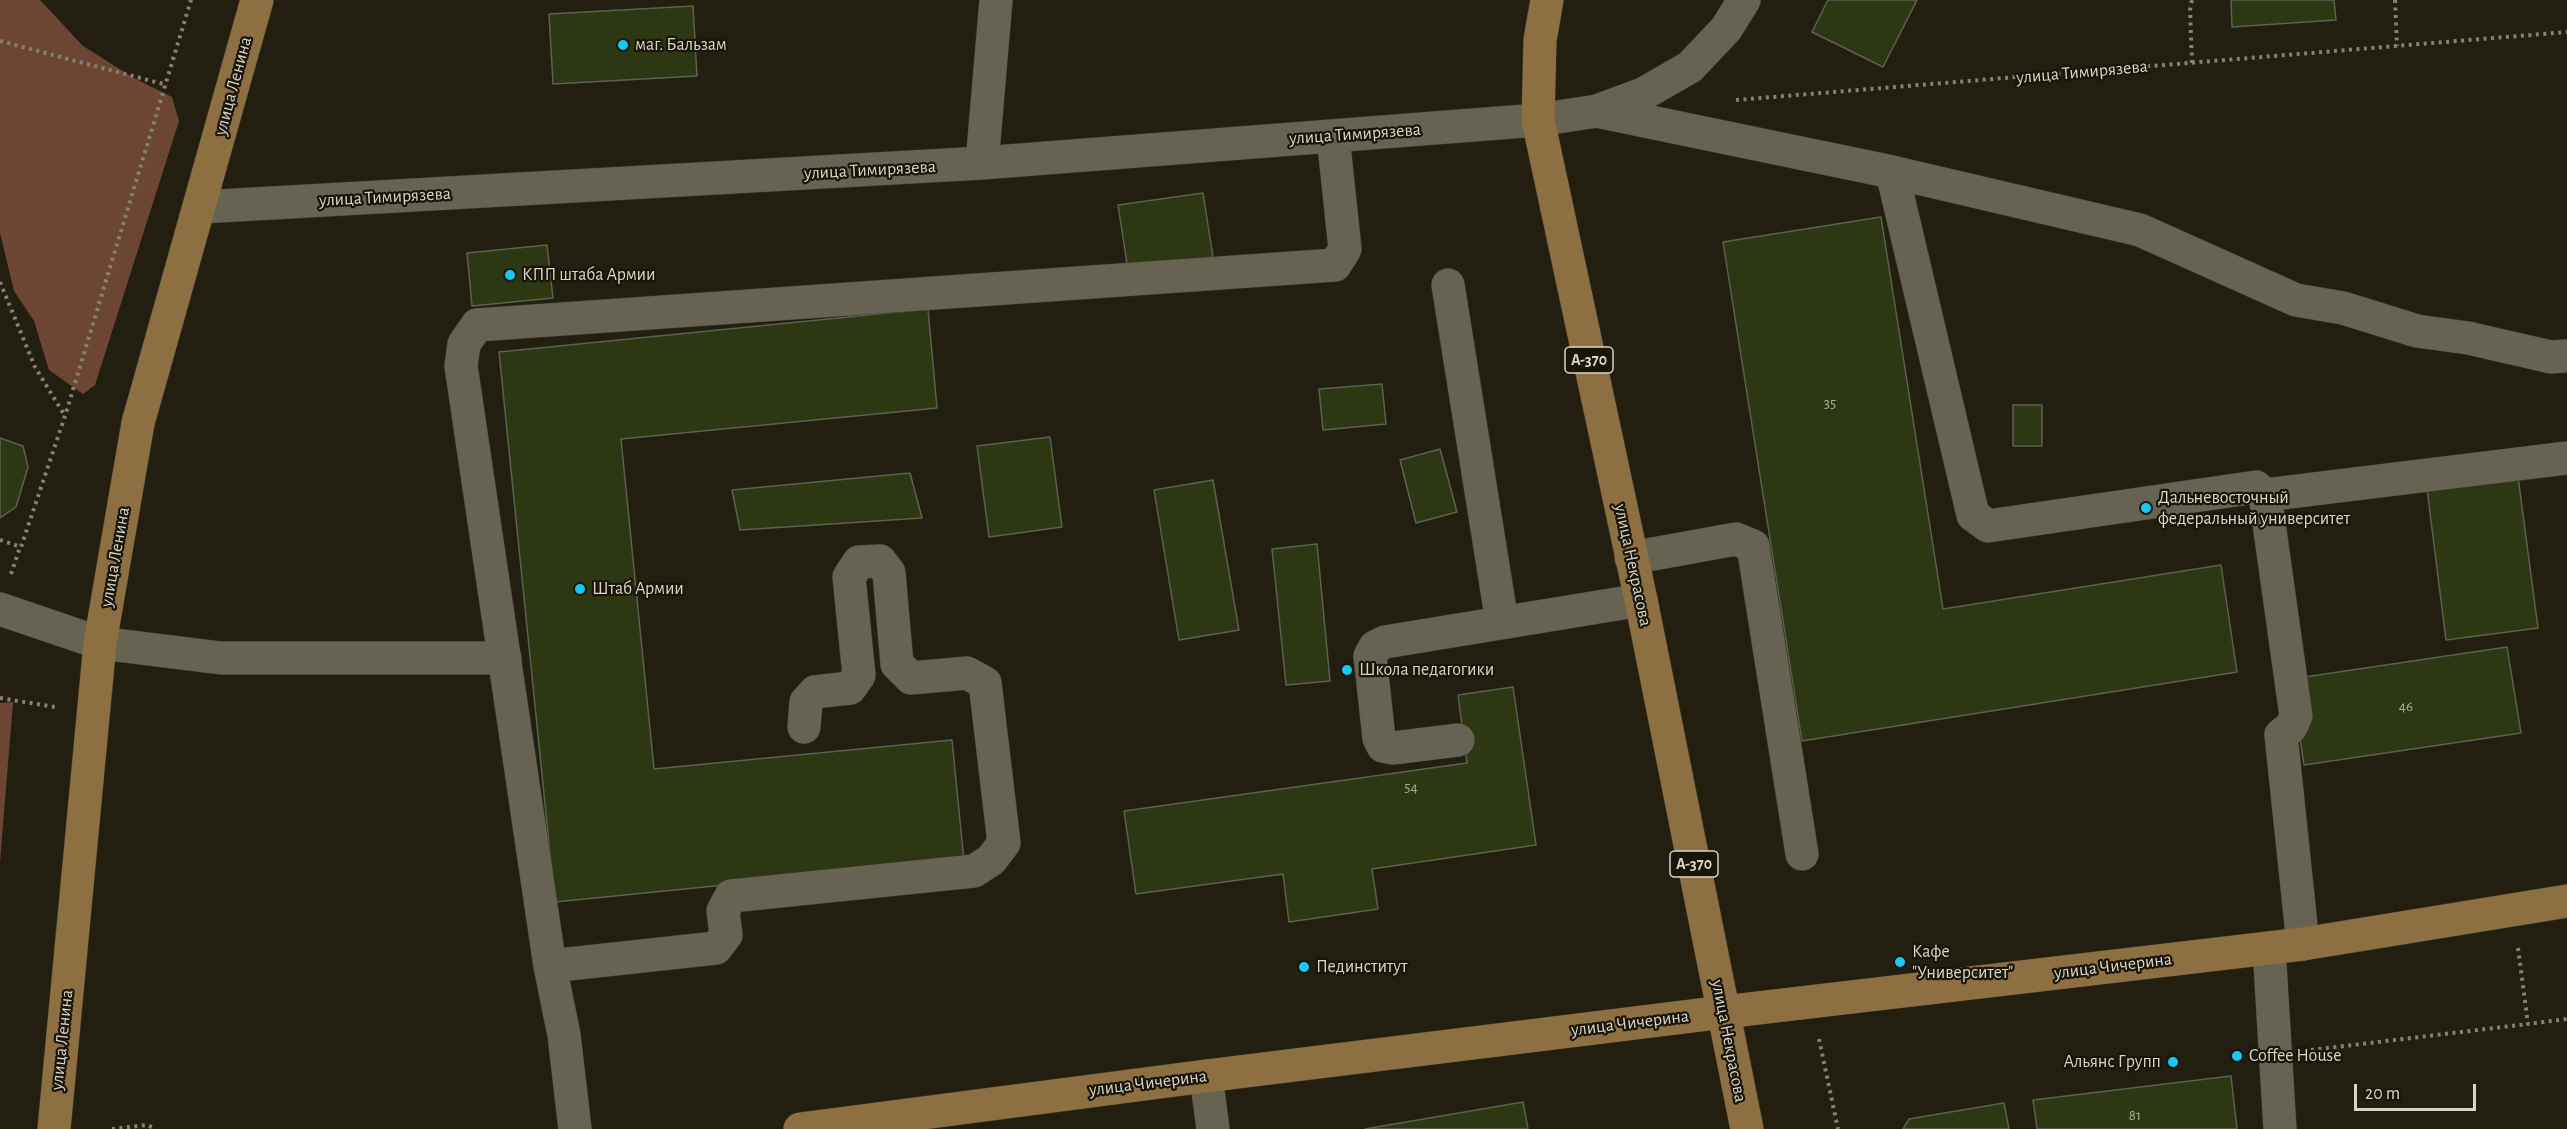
<!DOCTYPE html>
<html>
<head>
<meta charset="utf-8">
<style>
	body { margin:0 }
	#map { position:relative; width:2567px; height:1129px; overflow:hidden; background:#231f10; font-family:"Alegreya Sans",sans-serif }
	canvas { display:block }
	.scale { position:absolute; left:2354px; top:1084px; width:122px; height:27px; box-sizing:border-box; border:3px solid #d8d6cc; border-top:0; padding-left:8px; font-size:18px; line-height:21px; white-space:nowrap; color:#d8d6cc; -webkit-text-stroke:4px #191607; paint-order:stroke }
</style>
</head>
<body>
<div id="map">
<canvas width="2567" height="1129"></canvas>
<div class="scale">20 m</div>
</div>
<script>
const g = document.querySelector('canvas').getContext('2d');
g.lineJoin = 'round';
function paint(path, color) { g.fillStyle = color; g.fill(path, 'evenodd'); }
const poly = rows => new Path2D(rows.map(r => 'M' + r).join(''));
function stroke(path, color, width, dash) { g.strokeStyle = color; g.lineWidth = width; g.lineCap = dash ? 'butt' : 'round'; g.setLineDash(dash || []); g.stroke(path); }
function drawText(font, color, halo, rows, align = 'center') {
  g.font = font + ' "Alegreya Sans",sans-serif'; g.lineWidth = 4.5; g.setLineDash([]); g.textBaseline = 'middle'; g.strokeStyle = halo; g.fillStyle = color; for (const [text, x, y, turn = 0] of rows) {
    g.save(); g.translate(x, y); g.rotate((+turn || 0) * Math.PI / 180); g.textAlign = isNaN(turn) ? turn : align; if (halo) g.strokeText(text, 0, 0); g.fillText(text, 0, 0); g.restore();
  }
}
paint(poly([
	[0,0,40,0,83,46,134,78,172,97,179,121,95,385,83,394,49,370,34,321,14,291,0,233],
	[13,702,0,862,0,703]
]), '#6c4633');
const building = poly([
	[1828,0,1917,0,1883,67,1812,32,1828,0],
	[2231,0,2334,0,2336,20,2232,27,2231,0],
	[693,6,697,76,553,84,549,14,693,6],
	[1203,193,1213,257,1128,270,1118,205,1203,193],
	[1881,217,1943,609,2221,565,2237,672,1802,741,1723,242,1881,217],
	[547,245,553,298,472,306,467,253,547,245],
	[928,309,937,408,621,439,654,769,952,740,964,861,555,902,499,352,928,309],
	[1382,384,1386,424,1323,430,1319,389,1382,384],
	[2013,405,2042,405,2042,446,2013,446,2013,405],
	[1050,437,1062,527,989,537,977,446,1050,437],
	[0,438,23,446,28,467,16,507,0,518,0,438],
	[1440,449,1457,512,1416,523,1400,460,1440,449],
	[2517,469,2538,628,2446,640,2426,481,2517,469],
	[910,473,922,518,740,530,732,490,910,473],
	[1213,480,1239,630,1179,640,1154,490,1213,480],
	[1317,544,1330,681,1286,685,1272,549,1317,544],
	[2507,647,2521,733,2304,765,2291,679,2507,647],
	[1513,687,1536,845,1372,869,1378,909,1289,922,1283,874,1136,894,1124,811,1467,763,1458,695,1513,687],
	[2231,1076,2237,1129,2037,1129,2033,1100,2231,1076],
	[1523,1102,1528,1129,1365,1129,1523,1102],
	[2004,1103,2009,1129,1903,1129,1909,1119,2004,1103]
]);
paint(building, '#2d3711');
stroke(building, '#5c6251', 1.5);
const minor = poly([
	[1597,111,1892,172,2140,230,2296,300,2343,308,2417,331,2468,338,2551,357,2567,356],
	[982,163,996,0],
	[1892,172,1973,515,1988,526,2256,487,2265,495,2296,716,2291,727,2281,735,2303,944],
	[201,207,982,163,1538,120,1597,111,1643,94,1690,67,1726,29,1744,0],
	[1448,285,1502,622],
	[2265,495,2567,458],
	[1631,558,1736,539,1753,546,1802,854],
	[0,609,100,643,221,658,505,658],
	[1458,740,1393,748,1383,746,1379,738,1370,656,1375,647,1385,642,1641,600],
	[2269,948,2280,1129],
	[550,966,716,948,726,935,723,911,731,896,974,871,991,860,1004,843,985,683,967,673,911,678,897,664,889,573,880,561,859,562,849,577,859,675,850,688,815,692,806,702,804,727],
	[1206,1076,1213,1129],
	[575,1129,564,1035,550,966,461,366,464,344,477,325,1335,265,1345,249,1333,136]
]);
const major = poly([
	[1547,0,1540,40,1538,120,1641,600,1747,1129],
	[54,1129,100,643,138,423,257,0],
	[800,1129,1206,1076,1724,1012,2303,944,2567,901]
]);
stroke(minor, '#3d3a31', 34);
stroke(major, '#3d3a31', 34);
stroke(poly([
	[2395,0,2397,46],
	[0,41,167,85],
	[2192,63,2190,10,2192,0],
	[1736,100,2567,32],
	[0,282,35,367,65,416],
	[0,540,21,547,65,416,191,0],
	[11,574,20,547],
	[0,698,55,707],
	[2518,948,2528,1024,2567,1019],
	[1819,1039,1838,1129],
	[2311,1050,2528,1024],
	[112,1129,147,1125,156,1129]
]), '#848175', 4, [3, 4.5]);
stroke(minor, '#676352', 33);
stroke(major, '#8d6f41', 33);
for (const [x, y, r, color] of [
	[623,45,6,"#0fcafa"],
	[510,275,6,"#0fcafa"],
	[2146,508,6,"#0fcafa"],
	[580,589,6,"#0fcafa"],
	[1347,670,6,"#0fcafa"],
	[1900,962,6,"#0fcafa"],
	[1304,967,6,"#0fcafa"],
	[2237,1056,6,"#0fcafa"],
	[2173,1062,6,"#0fcafa"]
]) { const dot = new Path2D(); dot.arc(x, y, r, 0, 2 * Math.PI); g.fillStyle = color; g.fill(dot); stroke(dot, '#191607', 2); }
drawText('15px', '#adae9d', null, [
	["35",1830,403],
	["46",2406,706],
	["54",1411,787],
	["81",2135,1115]
]);
for (const [x, y, w] of [
	[1589,360,48],
	[1694,864,48]
]) { const box = new Path2D(); box.roundRect(x - w / 2, y - 13, w, 26, 4.5); g.fillStyle = '#191607'; g.fill(box); stroke(box, '#d8d6cc', 1.5); }
drawText('bold 16px', '#d8d6cc', null, [
	["А-370",1589,360],
	["А-370",1694,864]
]);
drawText('18px', '#d8d6cc', '#191607', [
	["маг. Бальзам",635,45],
	["КПП штаба Армии",522,275],
	["Дальневосточный",2158,498],
	["федеральный университет",2158,519],
	["Штаб Армии",592,589],
	["Школа педагогики",1359,670],
	["Кафе",1912,952],
	["\"Университет\"",1912,973],
	["Пединститут",1316,967],
	["Coffee House",2249,1056],
	["Альянс Групп",2161,1062,"right"]
], 'left');
drawText('18px', '#d8d6cc', '#191607', [
	["улица Тимирязева",2082,72,-5],
	["улица Ленина",233,86,-75],
	["улица Тимирязева",1355,134,-4],
	["улица Тимирязева",870,170,-3],
	["улица Тимирязева",385,197,-3],
	["улица Ленина",115,557,-80],
	["улица Некрасова",1633,565,78],
	["улица Чичерина",2113,966,-7],
	["улица Чичерина",1630,1023,-7],
	["улица Ленина",62,1040,-84],
	["улица Некрасова",1729,1041,79],
	["улица Чичерина",1148,1083,-7]
]);
</script>
</body>
</html>
